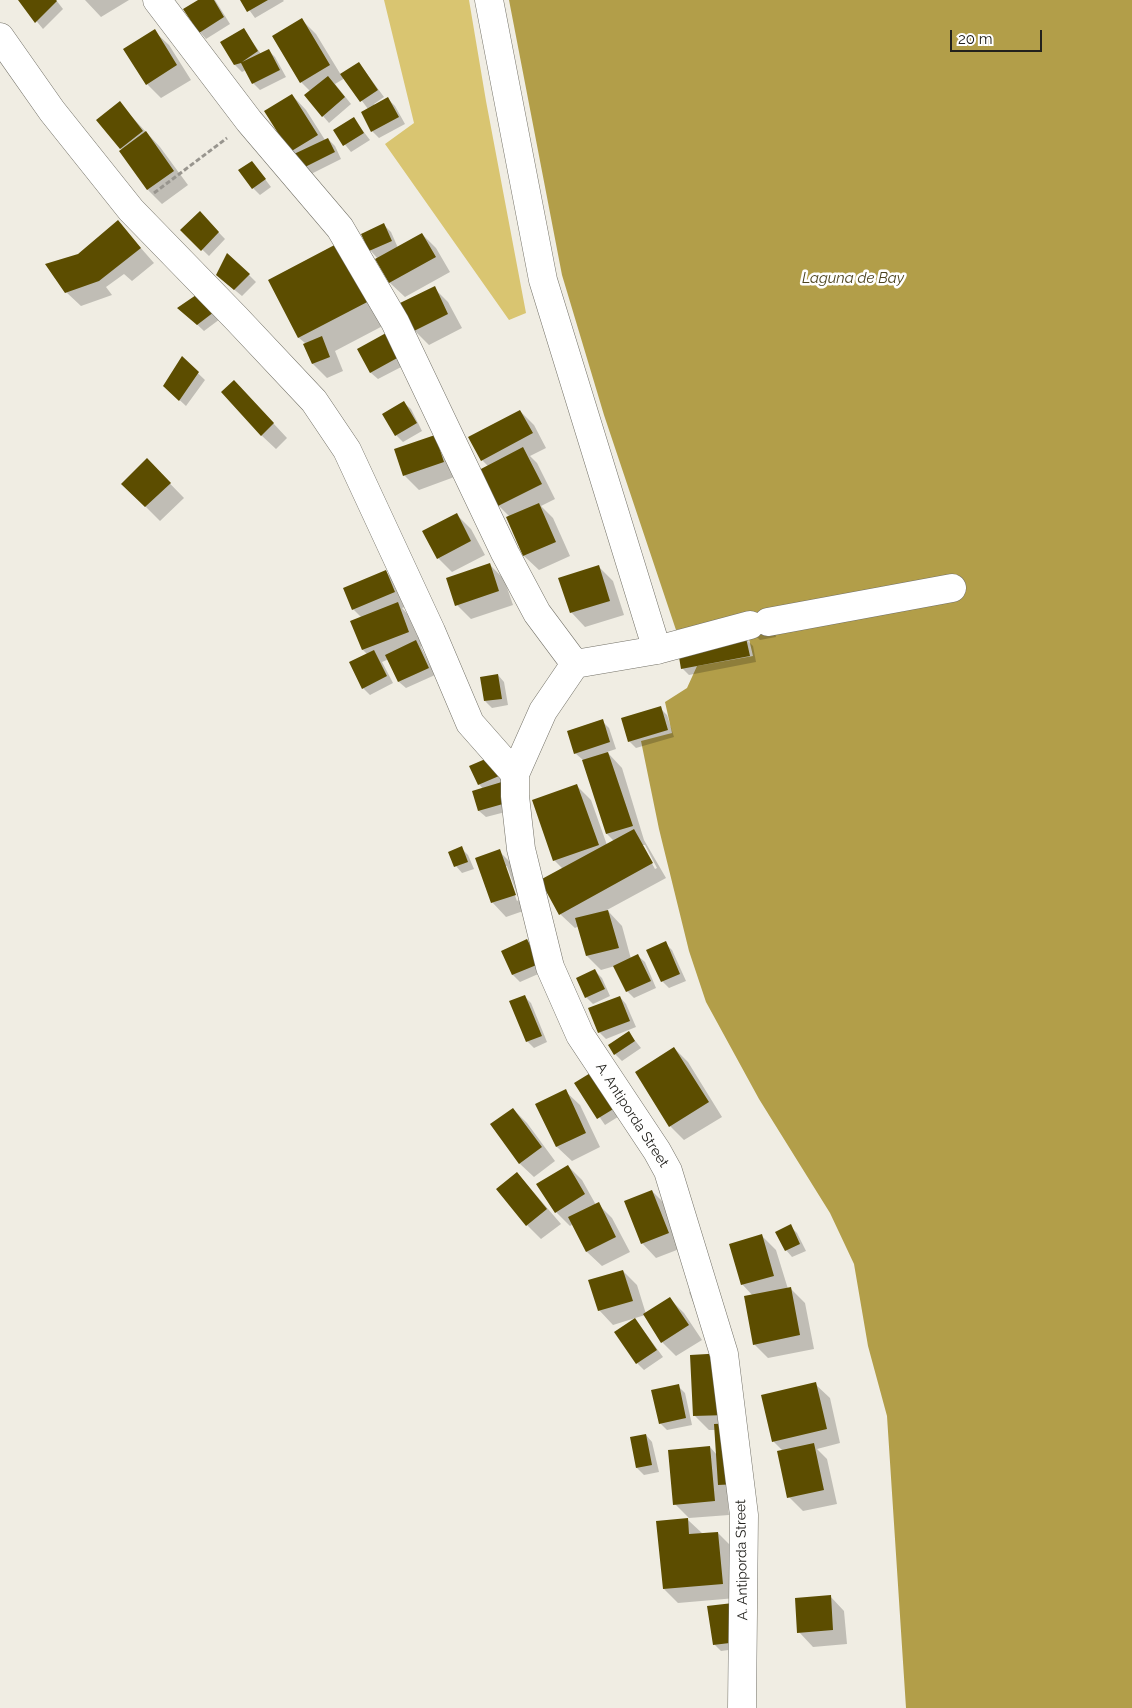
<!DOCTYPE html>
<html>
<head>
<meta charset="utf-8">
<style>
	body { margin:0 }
	#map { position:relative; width:1132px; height:1708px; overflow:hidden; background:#f0ede3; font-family:Raleway,sans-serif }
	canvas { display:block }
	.scale { position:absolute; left:950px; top:30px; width:92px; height:22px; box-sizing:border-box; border:2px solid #22211d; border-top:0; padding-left:6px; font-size:15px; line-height:18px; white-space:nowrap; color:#22211d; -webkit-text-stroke:4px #fff; paint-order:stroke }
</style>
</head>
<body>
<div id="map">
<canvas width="1132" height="1708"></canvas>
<div class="scale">20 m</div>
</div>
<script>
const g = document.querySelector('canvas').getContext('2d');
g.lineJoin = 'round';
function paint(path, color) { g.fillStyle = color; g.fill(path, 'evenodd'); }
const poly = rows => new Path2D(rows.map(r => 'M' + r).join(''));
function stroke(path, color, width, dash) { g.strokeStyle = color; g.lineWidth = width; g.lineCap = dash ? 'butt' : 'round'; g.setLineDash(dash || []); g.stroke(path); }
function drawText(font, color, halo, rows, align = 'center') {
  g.font = font + ' Raleway,sans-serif'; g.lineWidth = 5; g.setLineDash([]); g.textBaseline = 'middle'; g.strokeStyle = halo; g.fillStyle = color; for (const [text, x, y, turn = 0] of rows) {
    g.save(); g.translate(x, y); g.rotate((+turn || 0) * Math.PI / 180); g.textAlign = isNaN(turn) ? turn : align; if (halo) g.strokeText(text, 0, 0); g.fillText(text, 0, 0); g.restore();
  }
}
paint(poly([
	[384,0,469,0,486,101,526,313,509,320,385,144,414,123]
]), '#d9c571');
paint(poly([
	[509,0,1132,0,1132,1708,906,1708,887,1416,868,1346,854,1264,830,1213,759,1099,706,1002,689,951,659,829,641,741,672,733,665,702,687,688,697,666,753,656,744,618,676,630,604,415,562,275]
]), '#b29e49');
paint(poly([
	[19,0,56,0,63,9,43,29],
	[85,0,129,0,101,17],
	[200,0,215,0,230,24,206,39,200,32],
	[242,0,283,0,284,1,255,18],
	[302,20,316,34,341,75,359,63,384,97,374,104,375,106,388,99,395,106,405,124,379,138,372,131,362,113,368,109,345,78,335,84,351,104,329,123,323,116,311,92,301,82],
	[244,30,261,54,268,50,275,57,286,77,260,90,253,83,246,70,242,72,235,65],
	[154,31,169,45,191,80,161,98,147,84,125,50],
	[292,95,306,110,325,140,328,139,335,146,341,159,309,175,291,151],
	[119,103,160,147,188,185,162,204,148,190,120,151,122,150,98,120],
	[353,118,370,140,351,152,334,131],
	[252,162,271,187,260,195,253,188],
	[200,213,225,239,209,256,182,230],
	[118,222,154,263,132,281,124,274,106,287,112,295,81,306,66,292,79,255],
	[384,225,391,232,398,248,422,234,436,248,450,272,405,297,390,283,378,259,370,250],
	[344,241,396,319,335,351,343,371,327,378,313,364,305,343,299,338,269,280],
	[249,275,256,282,242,296,225,282],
	[434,288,448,302,462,328,429,345,415,331,402,303],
	[199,294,220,319,204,331,186,314],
	[385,335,405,365,378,379,371,373,359,350],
	[182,358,205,380,186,406,172,393],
	[234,381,287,438,276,449,261,435],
	[404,403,411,409,422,431,403,442,396,435],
	[520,411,534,425,546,448,530,456,537,463,555,499,541,506,553,518,570,556,539,570,524,556,508,518,510,517,499,506,480,470,488,466,482,460],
	[434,436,457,476,419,490,405,476,396,450],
	[147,460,184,498,160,521,137,498],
	[457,515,471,529,485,555,452,572,438,558],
	[490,565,504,579,513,605,471,619,457,605],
	[599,567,613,581,624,615,585,627,571,612],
	[386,572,400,586,408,606,402,608,411,618,422,646,421,647,435,675,406,688,399,682,389,659,382,662,393,683,370,695,363,688,367,654,363,650,362,618,353,609],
	[773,622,776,637,760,640,753,633],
	[746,639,753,646,756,662,689,675,682,668],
	[498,675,504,682,508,705,492,708,485,701],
	[660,708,667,715,674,737,636,748,629,741],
	[602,721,609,728,616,749,607,752,622,768,644,840,666,878,607,910,622,926,631,959,638,956,645,962,656,988,634,998,627,991,615,966,601,970,587,956,579,926,575,928,560,914,563,869,554,860,577,786,591,800,607,845,614,841,607,834,583,760,575,753],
	[642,845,645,845,657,868,655,869],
	[497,766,517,809,486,817,479,811,483,789,479,784],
	[461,848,468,855,474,869,462,873,456,866],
	[499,851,513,865,529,909,506,917,492,902],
	[504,866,507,866,519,900,517,901],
	[527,940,534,947,545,971,520,982,513,975,503,951],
	[665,943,672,950,686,981,669,988,662,981],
	[595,971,602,978,610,996,593,1004,586,997],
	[524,996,531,1003,547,1042,534,1048,527,1041],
	[620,997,626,1004,636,1027,606,1039,599,1032],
	[629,1033,641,1048,622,1061,615,1054],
	[674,1048,688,1062,722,1117,684,1140,670,1126],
	[599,1080,621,1115,605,1125,576,1083],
	[565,1091,580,1105,600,1147,572,1161,557,1147,537,1104],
	[513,1109,527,1123,555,1161,534,1177,519,1163],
	[568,1166,582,1180,596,1205,598,1204,612,1218,630,1252,602,1266,587,1252,573,1224,570,1226,556,1212],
	[517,1173,561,1224,541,1239,527,1225],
	[652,1191,666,1205,682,1248,656,1258,642,1243],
	[790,1226,797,1233,806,1251,792,1257,786,1250],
	[762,1236,776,1250,788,1289,791,1289,805,1303,814,1349,768,1358,754,1344,753,1296,742,1284],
	[623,1271,637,1285,646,1314,670,1299,684,1313,702,1340,676,1356,662,1342,645,1315,613,1325,599,1310],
	[705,1286,704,1330,689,1292],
	[635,1319,663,1357,644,1370,637,1363],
	[724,1355,734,1499,727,1492,729,1515,689,1518,675,1504,710,1447,717,1455,715,1430,709,1430,695,1416],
	[815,1384,830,1398,840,1443,817,1449,827,1459,837,1504,803,1511,789,1497,783,1451,774,1442,763,1396],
	[678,1386,685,1393,692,1425,667,1430,660,1423],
	[646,1435,652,1442,659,1472,644,1475,637,1468],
	[688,1520,703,1534,718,1533,732,1547,736,1598,678,1603,664,1589],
	[830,1596,844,1611,847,1644,813,1647,799,1632],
	[709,1607,744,1648,721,1651,714,1644]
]), '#0003');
paint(poly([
	[18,0,56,0,57,1,35,23],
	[198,0,214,0,224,17,199,33,183,9],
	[240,0,268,0,247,12],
	[302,18,330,65,300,83,272,36],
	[244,28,258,51,242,62,269,49,280,70,252,84,241,63,234,65,220,42],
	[155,29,177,65,146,85,123,49],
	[359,62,378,90,360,102,340,74],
	[328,76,345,97,322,117,304,95],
	[292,94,318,135,290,152,264,111],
	[388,97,399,117,371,132,361,112],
	[120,101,143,131,120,149,96,120],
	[354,117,364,133,343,146,333,130],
	[146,131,174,171,147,190,119,151],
	[328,138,335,152,301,169,294,154],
	[252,161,266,179,252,189,238,170],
	[200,211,219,232,201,251,180,230],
	[118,220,141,248,99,281,65,293,45,264,78,254],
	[384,223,392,241,369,251,361,234],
	[422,233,436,257,389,283,375,259],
	[344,240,375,298,298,338,268,280],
	[227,253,250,274,234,290,216,275],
	[435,286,448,314,414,331,400,303],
	[199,293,214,312,197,325,177,308],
	[386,333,399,357,370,373,357,349],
	[322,336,330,357,312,364,303,344],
	[182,356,199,372,179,401,163,386],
	[234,380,274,423,261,436,221,392],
	[404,401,417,423,395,436,382,414],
	[520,410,533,433,481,461,468,437],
	[435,435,444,462,403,476,394,449],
	[523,447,542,484,498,506,479,470],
	[147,458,171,483,145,507,121,484],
	[539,503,556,542,523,556,506,517],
	[457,513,471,541,437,559,422,531],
	[490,563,499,591,455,606,446,578],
	[599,565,610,601,570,613,558,578],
	[386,570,395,592,352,610,343,588],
	[398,602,409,632,362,650,350,621],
	[746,638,750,656,681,669,678,651],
	[416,640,429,668,398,682,385,655],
	[374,650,387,676,362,689,349,662],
	[498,674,502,699,484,701,480,677],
	[661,706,668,730,628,742,621,718],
	[603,719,610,742,574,754,567,731],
	[608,752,633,826,606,834,582,760],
	[490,757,499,776,478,785,469,766],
	[505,781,510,802,478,811,472,791],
	[577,784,599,845,553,861,532,800],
	[634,829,653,863,559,915,540,880],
	[462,846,468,862,454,867,448,852],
	[500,849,516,895,491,903,475,858],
	[608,910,619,948,586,956,575,918],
	[527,939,539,964,512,975,501,951],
	[666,941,680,974,661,982,646,950],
	[638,954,651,981,626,992,613,966],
	[595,969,605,989,585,998,576,978],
	[525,995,542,1036,526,1042,509,1001],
	[620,996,630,1021,598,1033,588,1008],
	[629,1031,635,1041,614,1055,608,1045],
	[674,1047,709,1102,669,1127,635,1072],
	[592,1072,615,1108,597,1119,574,1083],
	[566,1089,586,1133,556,1147,535,1104],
	[513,1108,542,1147,519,1164,490,1124],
	[568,1165,585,1194,555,1213,536,1184],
	[517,1172,547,1209,526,1226,496,1189],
	[652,1190,669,1233,641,1244,624,1201],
	[599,1202,616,1237,586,1252,568,1217],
	[791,1224,800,1244,785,1251,775,1232],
	[762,1234,774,1276,741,1285,729,1244],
	[623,1270,633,1301,598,1311,588,1280],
	[791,1287,800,1335,753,1345,744,1296],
	[670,1297,689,1325,661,1343,643,1314],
	[635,1318,657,1350,636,1364,614,1332],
	[725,1353,728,1415,693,1416,690,1355],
	[816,1382,827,1429,772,1442,761,1395],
	[679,1384,686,1418,659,1424,651,1390],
	[735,1423,738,1484,718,1485,714,1424],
	[646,1434,652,1465,636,1468,630,1437],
	[814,1443,824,1490,787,1498,777,1451],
	[710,1446,715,1501,673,1505,668,1450],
	[688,1518,689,1534,718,1532,723,1584,663,1589,656,1521],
	[831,1595,833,1630,797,1633,795,1598],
	[733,1603,738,1642,713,1645,707,1606]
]), '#5c4d00');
const minor = poly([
	[157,0,249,121,340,228,395,322,505,553,537,613,575,664],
	[489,0,543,280,657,650],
	[0,37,52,111,131,210,236,318,314,401,347,450,431,631,470,723,515,774],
	[768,622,952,588],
	[575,664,543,711,515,774,515,796,521,849,550,967,580,1035,657,1151,668,1171,724,1354,744,1515,742,1708],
	[575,664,657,650,750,625]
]);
stroke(minor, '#747268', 29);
stroke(poly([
	[154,193,227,138]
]), '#98958e', 3, [5, 2.5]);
stroke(minor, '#fff', 28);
drawText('14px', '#22211d', '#fff', [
	["A. Antiporda Street",632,1115,57],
	["A. Antiporda Street",742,1560,-91]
]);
drawText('italic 15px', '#4d441f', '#fff', [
	["Laguna de Bay",853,278]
]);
</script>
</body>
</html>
